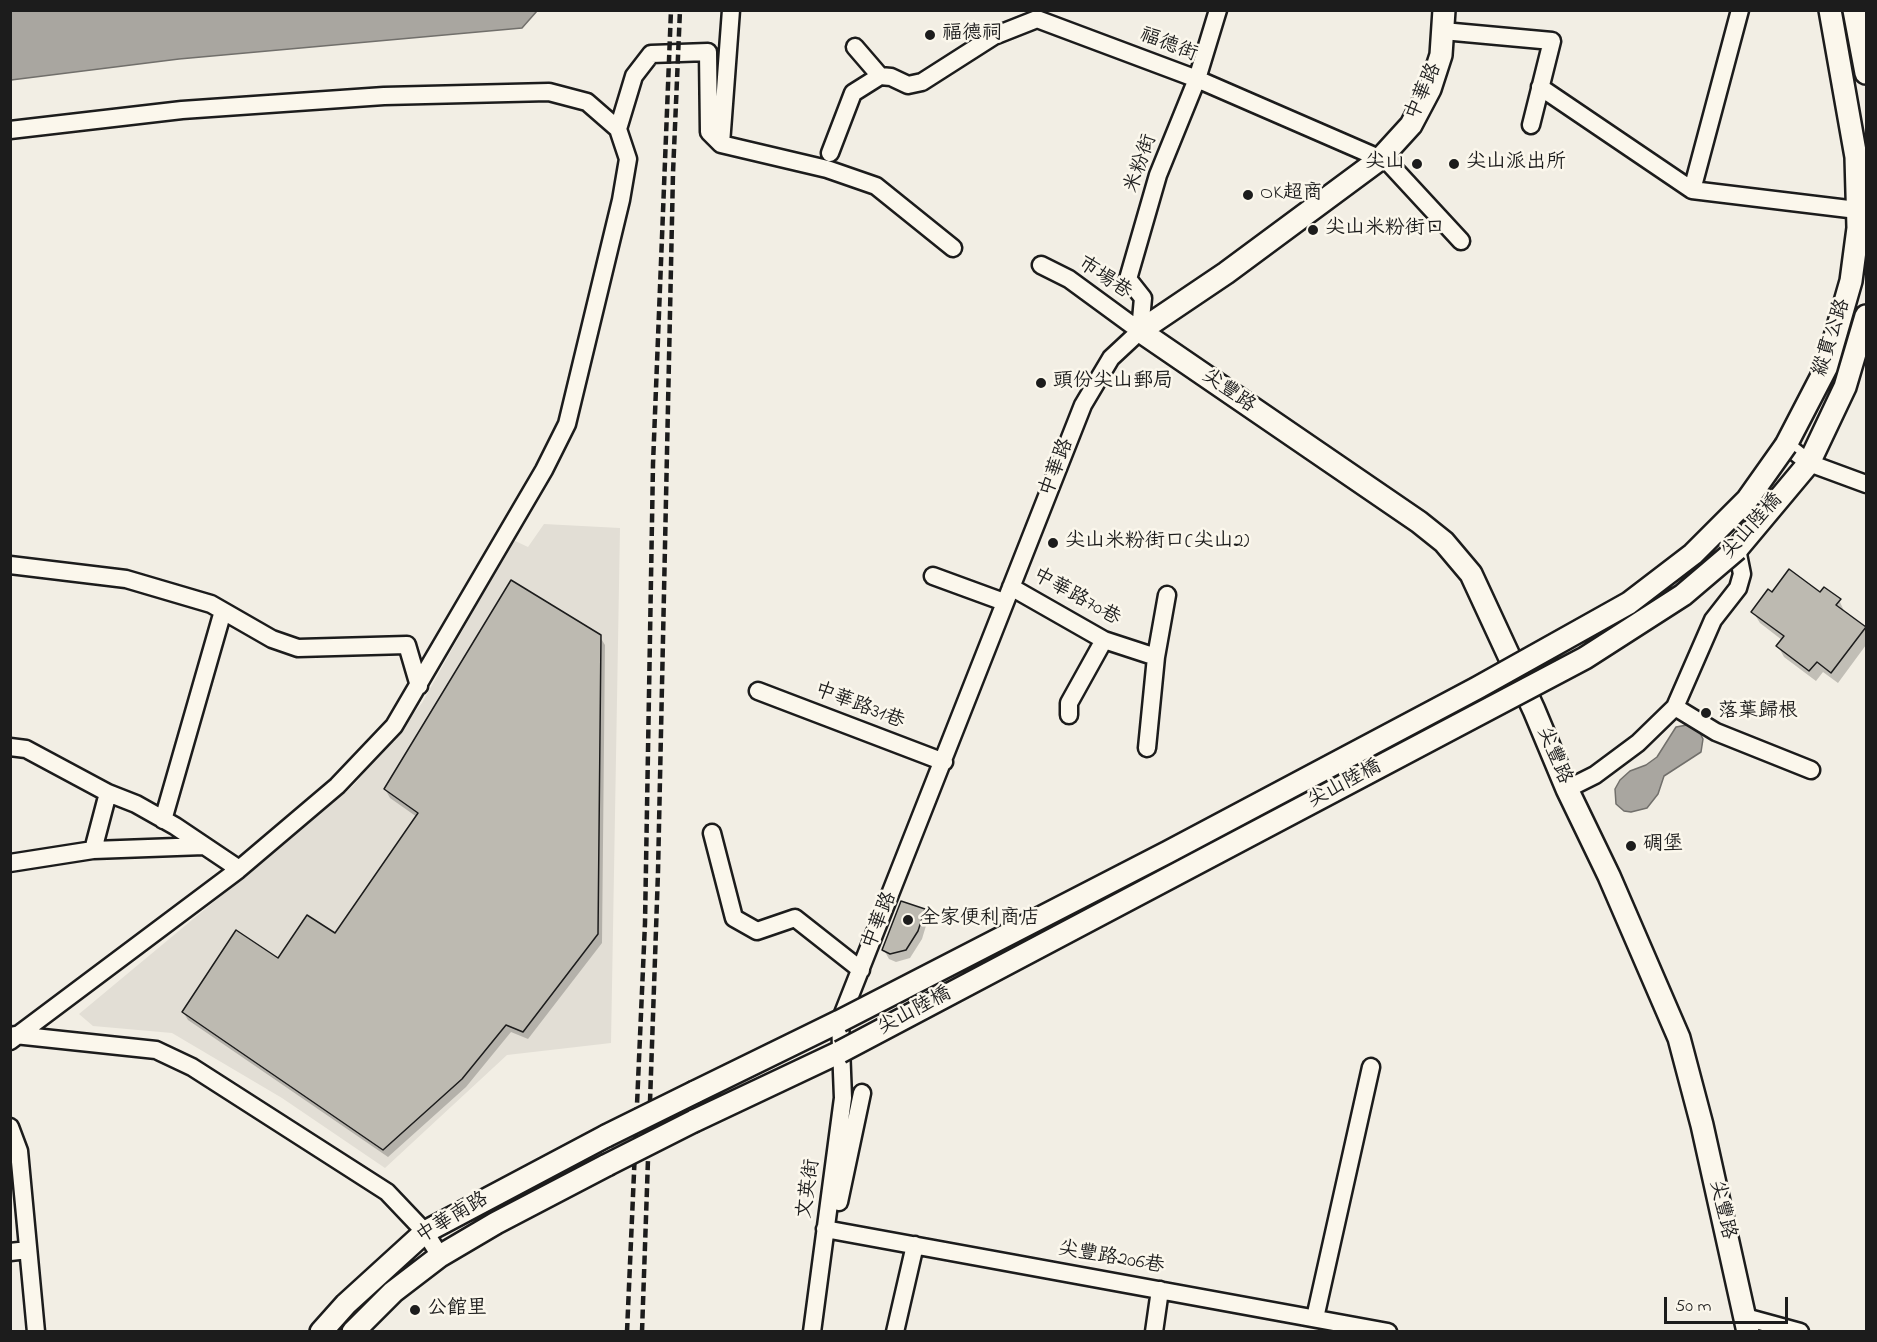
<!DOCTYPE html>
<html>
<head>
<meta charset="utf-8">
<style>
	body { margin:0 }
	#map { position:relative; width:1877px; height:1342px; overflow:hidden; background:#f2eee4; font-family:"Indie Flower",sans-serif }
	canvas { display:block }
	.frame { position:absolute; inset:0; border:12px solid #1c1c1c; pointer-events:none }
	.scale { position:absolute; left:1664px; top:1297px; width:124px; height:27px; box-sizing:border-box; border:3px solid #1c1c1c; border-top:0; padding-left:8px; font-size:18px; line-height:21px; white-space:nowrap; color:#1c1c1c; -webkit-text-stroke:4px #fbf7ec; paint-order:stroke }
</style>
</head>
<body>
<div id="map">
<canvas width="1877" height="1342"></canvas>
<div class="frame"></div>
<div class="scale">50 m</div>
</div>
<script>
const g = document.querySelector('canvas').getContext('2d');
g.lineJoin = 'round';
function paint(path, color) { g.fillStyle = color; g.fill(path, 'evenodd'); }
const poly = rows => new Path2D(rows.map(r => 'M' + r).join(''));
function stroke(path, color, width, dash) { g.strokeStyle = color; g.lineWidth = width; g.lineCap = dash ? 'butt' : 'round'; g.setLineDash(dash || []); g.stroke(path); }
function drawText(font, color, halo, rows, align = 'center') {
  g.font = font + ' "Indie Flower","LXGW WenKai TC",sans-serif'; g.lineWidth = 5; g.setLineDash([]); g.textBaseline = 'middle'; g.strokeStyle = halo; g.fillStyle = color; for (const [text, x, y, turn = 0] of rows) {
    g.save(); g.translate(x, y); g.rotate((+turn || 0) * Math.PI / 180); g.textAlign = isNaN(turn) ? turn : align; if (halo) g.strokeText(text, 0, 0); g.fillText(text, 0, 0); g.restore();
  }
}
paint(poly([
	[544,524,620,528,611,1043,507,1055,385,1168,282,1098,172,1033,93,1026,79,1014,353,786,422,703,513,540,528,547]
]), '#e2ded5');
const water = poly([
	[10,11,11,10,537,11,522,28,179,59,11,80,10,11],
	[1687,725,1700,733,1703,739,1701,752,1664,776,1658,794,1647,808,1631,812,1624,811,1616,804,1615,789,1620,780,1630,771,1646,765,1657,757,1676,727,1687,725]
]);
paint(water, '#a9a6a0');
stroke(water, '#716f6b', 1.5);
paint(poly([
	[1772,594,1821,594,1839,600,1845,613,1865,628,1866,645,1838,683,1823,672,1816,681,1784,657,1778,646,1782,640,1760,623,1753,612],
	[600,637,605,645,602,943,528,1039,511,1032,466,1087,388,1157,188,1020,183,1012,335,935,417,817,390,798,385,789],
	[924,911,928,919,922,939,910,958,896,962,889,959,884,950]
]), '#0003');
const building = poly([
	[1789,569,1820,592,1824,587,1841,599,1836,605,1866,627,1831,673,1817,662,1809,671,1776,646,1784,636,1751,612,1768,589,1772,592,1789,569],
	[511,580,601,635,598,934,523,1032,506,1025,462,1079,383,1150,182,1012,236,930,278,958,307,915,335,933,418,813,384,789,511,580],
	[901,901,925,909,918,931,906,950,890,954,882,950,901,901]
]);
paint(building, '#bdbab1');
stroke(building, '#1c1c1c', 1.5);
const minor = poly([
	[1443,31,1552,41,1531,125],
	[855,47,880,76,891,77,908,85,922,82,994,36,1037,19,1197,79,1388,162,1461,241],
	[1540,87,1692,190,1740,10],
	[618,129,634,76,651,54,708,52,709,132,721,144,827,169,876,186,953,248],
	[10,130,182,110,384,96,549,92,587,102,618,129,628,159,621,200,567,424,544,470,394,726,337,786,238,870,10,1041],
	[721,144,731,10],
	[830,153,853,93,880,76],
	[1692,190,1857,210],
	[1041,265,1069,279,1140,331],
	[1140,331,1143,298,1128,279,1158,175,1197,79,1218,10],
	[1786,445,1809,463,1866,484],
	[10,565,126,579,211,604,272,639,298,648,407,645,419,686],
	[933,576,1004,602],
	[1011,587,1104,640,1156,657,1147,748],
	[1156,657,1167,595],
	[758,691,944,762],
	[1675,707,1716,732,1811,770],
	[1069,715,1069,703,1104,640],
	[10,747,26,749,108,793,136,804,175,826,239,869],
	[1567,789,1595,775,1638,743,1675,707,1713,620,1738,588,1742,574,1737,549],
	[163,820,223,611],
	[712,833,734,918,757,931,795,918,861,970],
	[93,850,108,793],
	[10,863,93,850,204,846],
	[15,1035,156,1050,192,1067,387,1192,425,1232,440,1256],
	[10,1127,19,1151,36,1332],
	[839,1202,862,1093],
	[825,1229,1388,1332],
	[10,1252,28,1250],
	[1745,1317,1800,1332],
	[1315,1318,1371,1067],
	[812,1332,843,1098,840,1021,1083,405,1111,358,1140,331],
	[895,1332,915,1245],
	[1154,1332,1160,1290]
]);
const major = poly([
	[1444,10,1441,55,1430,89,1411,125,1380,159,1226,273,1140,331,1419,522,1444,542,1471,574,1534,710,1567,789,1609,876,1679,1038,1702,1125,1748,1332],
	[1854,10,1866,73],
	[1786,445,1826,368,1851,281,1858,228,1856,157,1830,10],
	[1737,549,1809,463,1845,387,1866,316],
	[695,1092,840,1021],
	[694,1121,840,1052],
	[321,1332,346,1304,425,1232,606,1136],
	[353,1332,393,1292,440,1256,496,1223,607,1165]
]);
stroke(minor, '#1c1c1c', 21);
stroke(major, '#1c1c1c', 26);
stroke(minor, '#fbf7ec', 16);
stroke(major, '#fbf7ec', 21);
stroke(poly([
	[627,1332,645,923,653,464,671,10],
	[642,1332,658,872,673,173,680,10]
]), '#1c1c1c', 4.5, [9, 4.5]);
const majorBridge = poly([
	[840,1021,1168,852,1477,688,1629,603,1693,554,1747,500,1786,445],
	[840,1052,1585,658,1683,595,1737,549],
	[606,1136,695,1092],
	[607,1165,694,1121]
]);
stroke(majorBridge, '#1c1c1c', 26, []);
stroke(majorBridge, '#fbf7ec', 21);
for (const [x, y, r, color] of [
	[930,35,6,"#1c1c1c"],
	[1417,164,6,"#1c1c1c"],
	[1454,164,6,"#1c1c1c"],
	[1248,195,6,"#1c1c1c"],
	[1313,230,6,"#1c1c1c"],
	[1041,383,6,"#1c1c1c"],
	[1053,543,6,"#1c1c1c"],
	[1706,713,6,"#1c1c1c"],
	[1631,846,6,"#1c1c1c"],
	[908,920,6,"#1c1c1c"],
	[415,1310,6,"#1c1c1c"]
]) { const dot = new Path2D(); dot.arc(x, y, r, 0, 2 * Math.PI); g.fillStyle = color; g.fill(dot); stroke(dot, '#fbf7ec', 2); }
drawText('20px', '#1c1c1c', '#fbf7ec', [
	["福德祠",942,35],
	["尖山",1405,164,"right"],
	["尖山派出所",1466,164],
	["OK超商",1260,195],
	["尖山米粉街口",1325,230],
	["頭份尖山郵局",1053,383],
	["尖山米粉街口(尖山2)",1065,543],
	["落葉歸根",1718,713],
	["碉堡",1643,846],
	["全家便利商店",920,920],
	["公館里",427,1310]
], 'left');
drawText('20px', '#1c1c1c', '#fbf7ec', [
	["福德街",1168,46,21],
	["中華路",1425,92,-66],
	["米粉街",1142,164,-71],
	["市場巷",1104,279,34],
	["縱貫公路",1833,338,-72],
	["尖豐路",1228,392,35],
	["中華路",1058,468,-69],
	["尖山陸橋",1753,527,-48],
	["中華路70巷",1076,598,29],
	["中華路31巷",859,707,21],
	["尖豐路",1553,756,67],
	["尖山陸橋",1345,785,-28],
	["中華路",881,921,-68],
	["尖山陸橋",915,1012,-28],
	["文英街",810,1189,-82],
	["尖豐路",1721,1210,77],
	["中華南路",453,1219,-31],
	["尖豐路206巷",1111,1259,10]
]);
</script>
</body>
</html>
